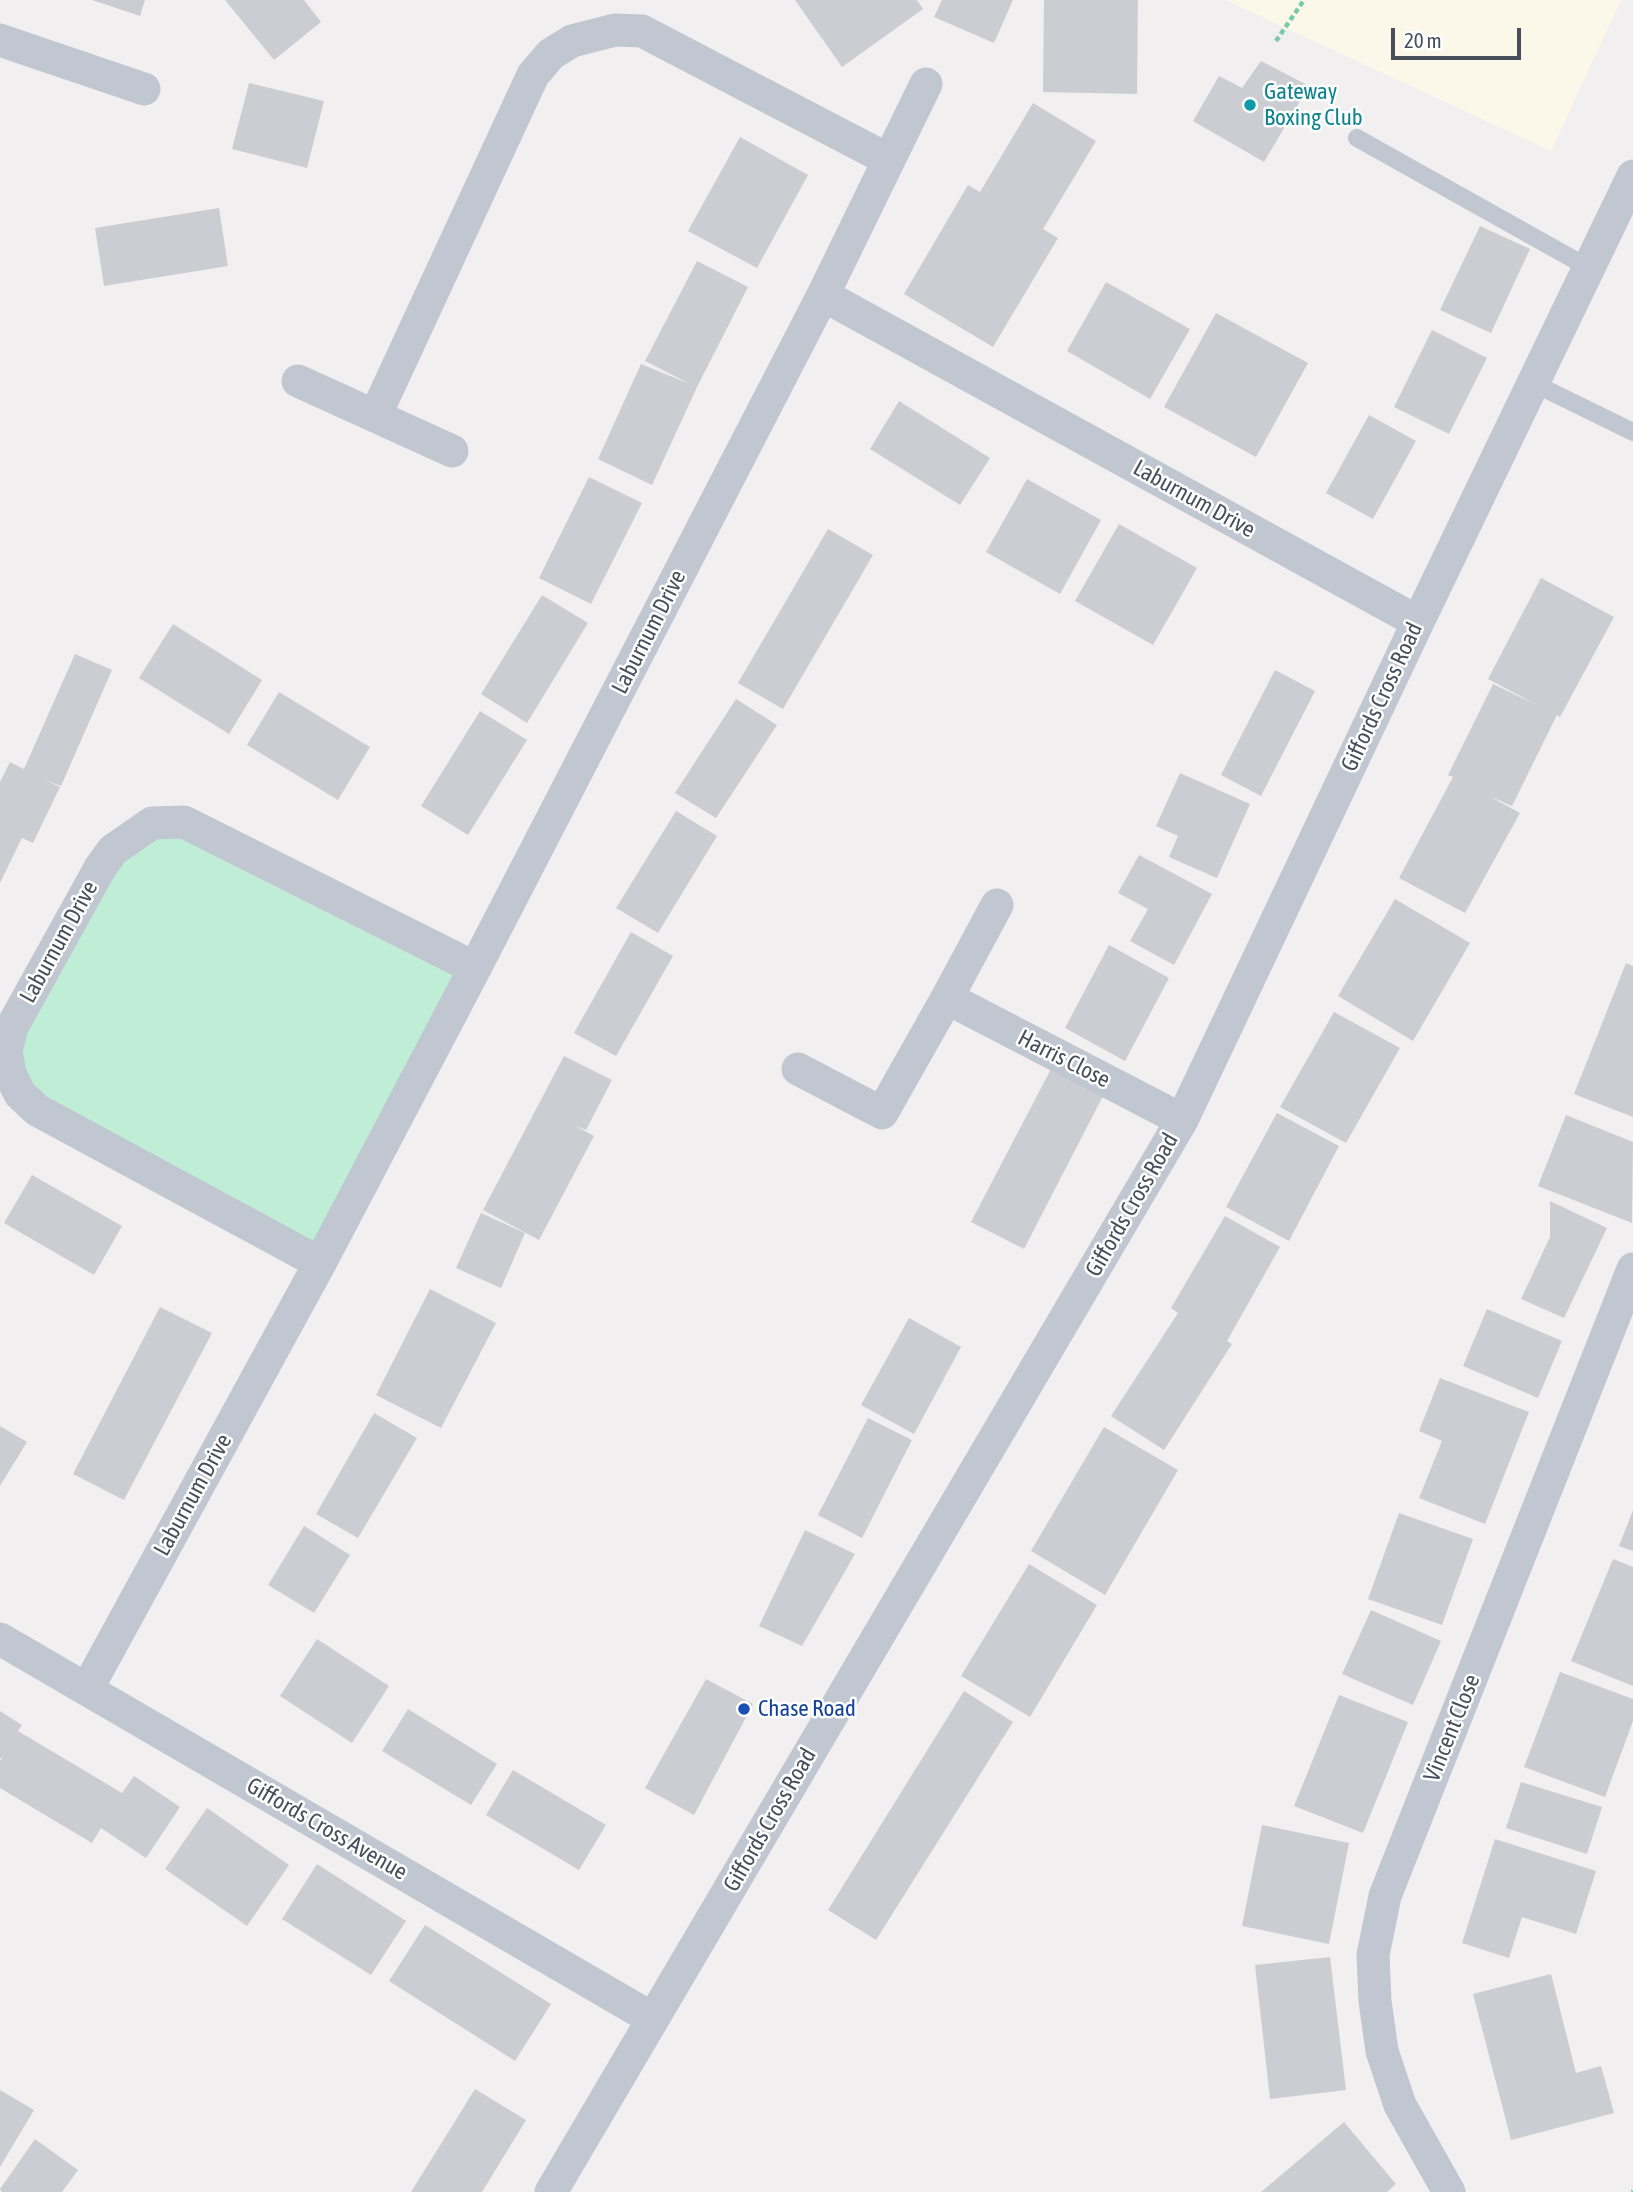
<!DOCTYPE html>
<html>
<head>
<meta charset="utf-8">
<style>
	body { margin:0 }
	#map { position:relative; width:1633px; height:2192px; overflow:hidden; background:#f1efef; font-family:"Asap Condensed",sans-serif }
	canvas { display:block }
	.scale { position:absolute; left:1391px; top:28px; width:130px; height:32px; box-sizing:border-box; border:4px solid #484f5b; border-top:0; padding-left:9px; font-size:21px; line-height:24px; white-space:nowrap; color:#484f5b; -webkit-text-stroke:5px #fff; paint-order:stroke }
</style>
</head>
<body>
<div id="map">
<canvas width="1633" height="2192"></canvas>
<div class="scale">20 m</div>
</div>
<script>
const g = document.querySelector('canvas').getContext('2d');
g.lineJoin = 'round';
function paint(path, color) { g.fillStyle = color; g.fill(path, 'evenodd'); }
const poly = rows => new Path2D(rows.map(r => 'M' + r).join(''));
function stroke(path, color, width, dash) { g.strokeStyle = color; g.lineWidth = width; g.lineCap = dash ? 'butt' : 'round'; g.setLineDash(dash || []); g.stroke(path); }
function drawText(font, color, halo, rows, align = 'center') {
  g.font = font + ' "Asap Condensed",sans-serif'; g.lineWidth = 5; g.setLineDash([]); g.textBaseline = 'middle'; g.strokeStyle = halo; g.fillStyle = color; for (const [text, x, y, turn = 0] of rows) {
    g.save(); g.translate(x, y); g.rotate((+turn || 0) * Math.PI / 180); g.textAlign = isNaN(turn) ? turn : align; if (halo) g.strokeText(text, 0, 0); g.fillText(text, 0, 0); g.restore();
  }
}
paint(poly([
	[1225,0,1621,0,1551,151]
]), '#fbf8e9');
paint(poly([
	[152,823,475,968,320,1263,37,1110,12,1027,100,868]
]), '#bfedd6');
paint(poly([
	[92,0,145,0,140,16],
	[225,0,304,0,321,22,274,60],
	[795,0,917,0,923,9,842,67],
	[942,0,1013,0,994,43,934,17],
	[1044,0,1138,0,1137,94,1043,92],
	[1261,61,1309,86,1264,162,1193,121,1219,76,1242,88],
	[249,83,324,101,307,168,232,149],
	[1033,103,1096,141,1043,229,1058,238,993,347,904,294,968,185,980,192],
	[740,137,808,175,757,268,688,231],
	[219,208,228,266,104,286,95,228],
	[1480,226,1530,249,1491,333,1440,310],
	[697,261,748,287,697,387,652,485,598,459,641,364,690,384,645,361],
	[1106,282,1190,329,1150,399,1067,351],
	[1216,313,1308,363,1256,457,1164,407],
	[1432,330,1487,358,1449,434,1394,407],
	[899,401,990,458,960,505,870,449],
	[1369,415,1416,441,1373,519,1326,493],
	[589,477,642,503,591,604,539,578],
	[1027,479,1101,520,1060,594,986,552],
	[1119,524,1197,568,1153,645,1075,601],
	[828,529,873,555,783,709,738,683],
	[1541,578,1614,617,1560,717,1557,715,1512,806,1489,796,1520,813,1465,913,1399,878,1453,777,1448,775,1493,684,1539,706,1488,679],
	[542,595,588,623,527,723,481,694],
	[173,624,262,680,229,734,139,678],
	[75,654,112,670,61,786,45,780,60,787,33,843,22,838,0,883,0,782,10,762,24,769],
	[1275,670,1315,691,1261,796,1221,775],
	[279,692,370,747,338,800,247,745],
	[736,699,777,725,716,818,675,793],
	[480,711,527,740,468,835,421,806],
	[1180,773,1250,804,1217,878,1169,857,1178,836,1156,826],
	[676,811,717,836,658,933,616,908],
	[1139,855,1212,894,1174,965,1130,941,1148,909,1118,893],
	[1395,899,1470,943,1413,1041,1338,996],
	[631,932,673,956,616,1056,574,1033],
	[1109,945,1169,978,1125,1061,1065,1028],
	[1626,963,1633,966,1633,1117,1574,1094],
	[1334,1012,1400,1048,1346,1143,1280,1107],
	[564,1056,612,1080,586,1130,574,1125,594,1136,539,1240,483,1210],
	[1051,1069,1103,1096,1024,1249,971,1222],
	[1277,1113,1339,1146,1289,1241,1226,1207],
	[1566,1115,1633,1142,1632,1223,1538,1186],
	[32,1175,122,1226,94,1275,4,1223],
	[1550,1201,1607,1228,1564,1318,1521,1299,1550,1237],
	[481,1213,525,1233,501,1288,456,1268],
	[1225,1216,1280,1247,1227,1341,1232,1344,1164,1450,1111,1416,1178,1313,1171,1308],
	[430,1289,496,1323,441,1428,376,1395],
	[160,1307,212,1333,124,1500,73,1474],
	[1487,1309,1562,1341,1538,1398,1463,1366],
	[909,1318,961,1347,914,1434,861,1405],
	[1440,1378,1529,1412,1485,1524,1419,1498,1442,1441,1419,1431],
	[374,1413,417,1438,358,1538,316,1514],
	[868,1418,912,1440,862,1538,818,1515],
	[0,1426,27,1442,0,1486],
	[1104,1427,1178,1470,1105,1595,1031,1551],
	[1633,1510,1633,1551,1619,1546],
	[1399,1513,1473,1539,1442,1625,1368,1599],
	[304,1526,350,1555,314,1613,268,1585],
	[805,1530,855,1554,802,1646,759,1626],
	[1613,1559,1633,1567,1633,1686,1571,1661],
	[1029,1564,1097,1605,1030,1717,961,1676],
	[1371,1610,1441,1641,1413,1705,1342,1674],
	[317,1639,389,1686,352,1743,280,1696],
	[1560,1672,1633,1699,1633,1721,1605,1797,1524,1767],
	[706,1679,753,1704,694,1815,645,1788],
	[964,1691,1013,1722,876,1940,828,1910],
	[1339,1695,1408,1722,1363,1833,1294,1806],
	[408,1709,497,1764,471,1805,382,1751],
	[0,1711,22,1725,18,1731,122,1793,134,1776,180,1807,146,1858,101,1828,92,1843,0,1788,0,1761,4,1755,0,1759],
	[513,1770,606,1825,579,1870,486,1815],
	[1521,1782,1602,1807,1587,1854,1506,1828],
	[207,1808,289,1865,247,1926,165,1869],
	[1262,1825,1349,1843,1329,1944,1242,1926],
	[1495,1839,1596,1871,1576,1934,1522,1917,1509,1958,1462,1943],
	[317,1864,406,1921,371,1975,282,1919],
	[425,1925,551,2004,515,2061,389,1981],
	[1330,1957,1346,2090,1270,2099,1255,1965],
	[1551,1974,1576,2073,1601,2066,1614,2113,1511,2140,1473,1994],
	[475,2089,526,2120,482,2192,411,2192],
	[0,2090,34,2110,0,2167],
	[1344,2122,1396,2184,1387,2192,1261,2192],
	[35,2139,78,2170,62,2192,2,2192,0,2189]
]), '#cccdd3');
stroke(poly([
	[1276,41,1304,0],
	[1632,2192,1633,2191]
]), '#79c9ab', 4.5, [5, 3.5]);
stroke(poly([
	[1357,138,1589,268],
	[1533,383,1633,432]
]), '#c0c7d0', 18);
stroke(poly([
	[0,40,144,89],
	[823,295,1418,622],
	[298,381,452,451],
	[375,416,533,75,551,54,572,41,615,30,642,31,887,159],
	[947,998,997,905],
	[798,1069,882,1113,947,998,1182,1120],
	[320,1263,37,1110,20,1094,10,1074,6,1051,12,1027,100,868,113,850,152,823,184,822,475,968],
	[0,1639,653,2019],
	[87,1689,320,1263,475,968,823,295,926,84],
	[551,2192,1182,1120,1418,622,1633,176],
	[1449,2192,1400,2105,1382,2051,1375,2001,1373,1955,1385,1896,1633,1269]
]), '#c0c7d0', 33);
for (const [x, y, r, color] of [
	[1250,105,7,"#0f9aa8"],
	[744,1709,7,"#1a4fb4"]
]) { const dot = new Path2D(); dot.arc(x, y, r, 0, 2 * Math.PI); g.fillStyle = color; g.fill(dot); stroke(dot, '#fff', 2.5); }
drawText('23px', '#0d838f', '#fff', [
	["Gateway",1264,92],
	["Boxing Club",1264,118]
], 'left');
drawText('23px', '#484f5b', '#fff', [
	["Laburnum Drive",1194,499,29],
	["Laburnum Drive",649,632,-63],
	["Giffords Cross Road",1382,697,-65],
	["Laburnum Drive",59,942,-61],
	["Harris Close",1064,1059,27],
	["Giffords Cross Road",1132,1205,-60],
	["Laburnum Drive",193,1495,-61],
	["Vincent Close",1452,1728,-68],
	["Giffords Cross Road",770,1820,-60],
	["Giffords Cross Avenue",327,1829,30]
]);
drawText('23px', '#164399', '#fff', [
	["Chase Road",758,1709]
], 'left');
</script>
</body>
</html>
